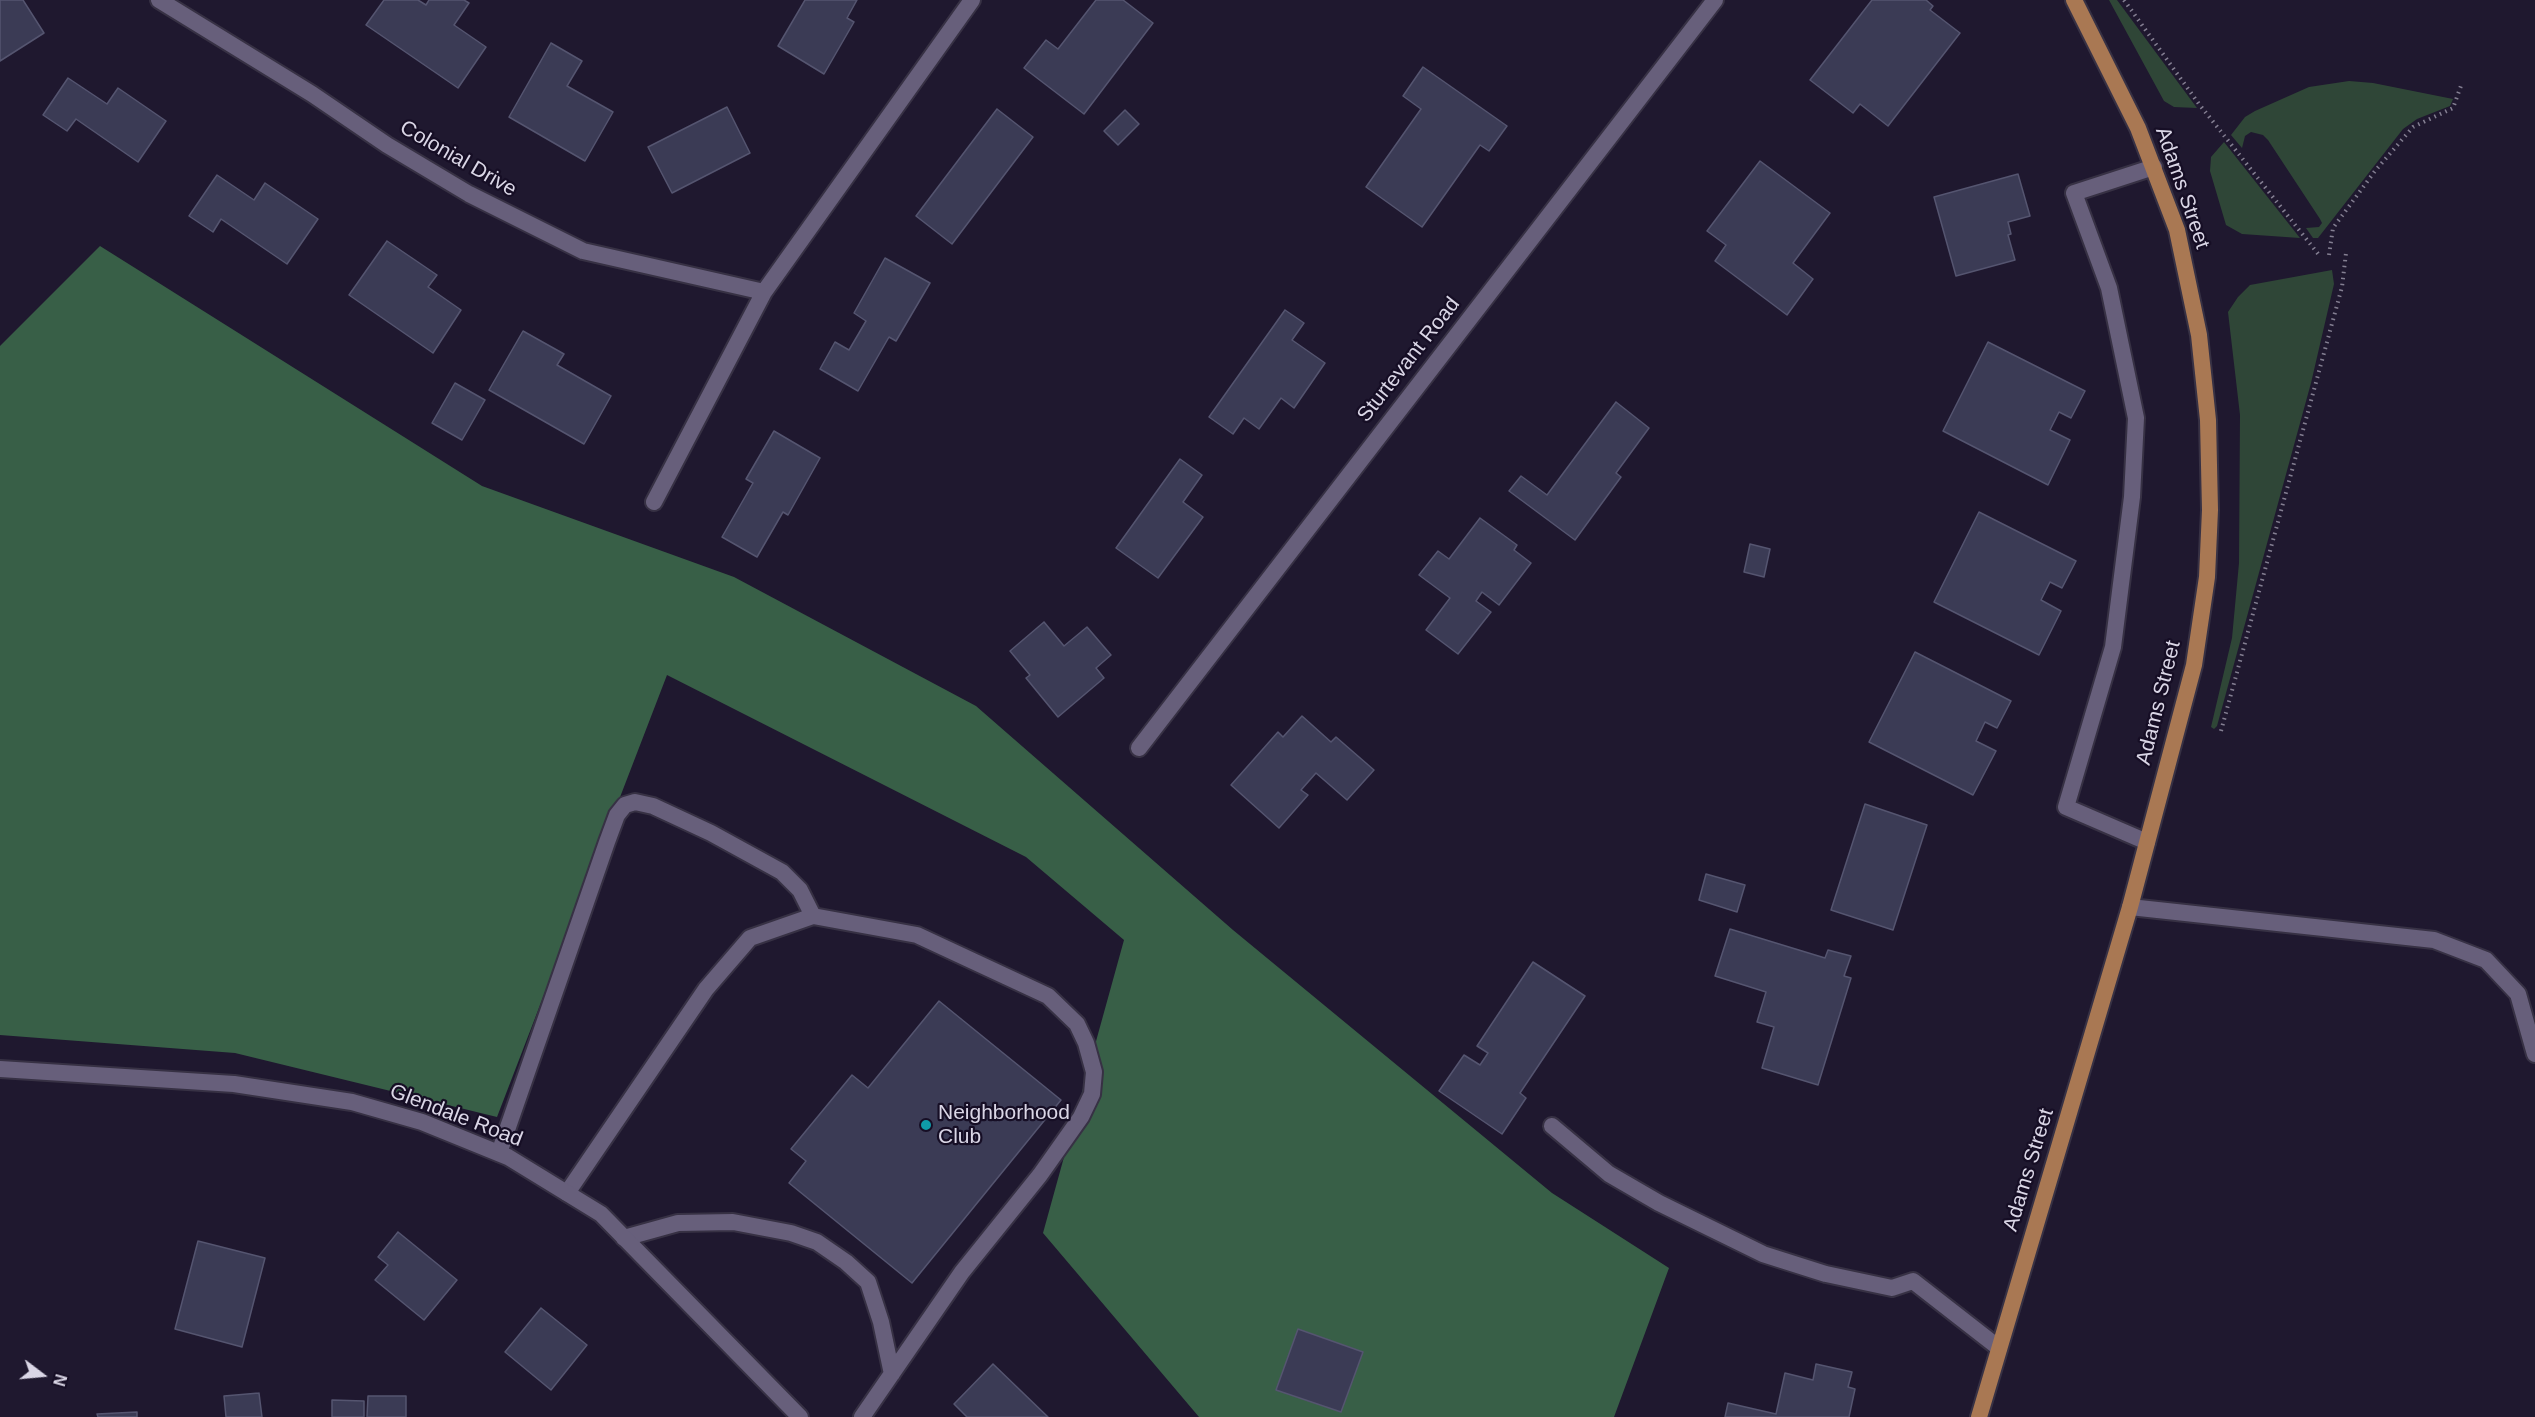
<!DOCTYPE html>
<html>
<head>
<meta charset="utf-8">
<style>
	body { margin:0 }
	#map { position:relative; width:2535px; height:1417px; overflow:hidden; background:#1f182f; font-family:Helvetica,sans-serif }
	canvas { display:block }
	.north { position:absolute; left:12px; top:1345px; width:60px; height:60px; -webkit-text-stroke:4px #160e25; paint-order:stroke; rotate:106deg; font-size:16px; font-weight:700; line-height:24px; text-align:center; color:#dad6e6 }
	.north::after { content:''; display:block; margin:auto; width:21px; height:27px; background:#dad6e6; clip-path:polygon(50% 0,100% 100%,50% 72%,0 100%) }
</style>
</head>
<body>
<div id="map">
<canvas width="2535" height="1417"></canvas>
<div class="north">N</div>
</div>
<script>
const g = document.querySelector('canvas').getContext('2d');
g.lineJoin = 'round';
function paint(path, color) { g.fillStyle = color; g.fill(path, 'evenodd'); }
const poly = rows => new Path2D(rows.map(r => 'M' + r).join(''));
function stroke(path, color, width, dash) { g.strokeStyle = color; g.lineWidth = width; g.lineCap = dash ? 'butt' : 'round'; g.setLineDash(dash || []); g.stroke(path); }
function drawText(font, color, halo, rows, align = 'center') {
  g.font = font + ' Helvetica,sans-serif'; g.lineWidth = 4.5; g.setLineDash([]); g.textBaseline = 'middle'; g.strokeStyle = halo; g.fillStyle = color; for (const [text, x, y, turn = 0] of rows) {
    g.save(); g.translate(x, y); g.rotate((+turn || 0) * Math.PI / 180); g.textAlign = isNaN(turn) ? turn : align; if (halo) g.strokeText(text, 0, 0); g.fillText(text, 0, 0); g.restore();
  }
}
paint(poly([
	[2109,0,2117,0,2197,108,2174,107,2164,101],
	[2349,81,2373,83,2453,99,2450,106,2417,119,2403,129,2318,238,2313,238,2306,228,2319,227,2322,223,2320,219,2268,140,2263,135,2251,132,2245,136,2242,148,2231,135,2245,117,2255,111,2309,87],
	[2224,142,2300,238,2242,234,2226,225,2210,171,2211,157],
	[2332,270,2334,284,2311,383,2217,726,2214,729,2211,727,2232,638,2239,563,2240,415,2228,312,2238,297,2250,285]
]), '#2f4637');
paint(poly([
	[100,246,482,486,734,577,976,706,1233,930,1552,1193,1669,1268,1614,1417,1199,1417,1043,1233,1124,940,1026,857,667,675,497,1117,235,1053,0,1035,0,346]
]), '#385f47');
const building = poly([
	[0,0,23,0,44,33,0,61,0,0],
	[384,0,418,0,426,5,429,0,464,0,469,3,454,25,486,47,458,88,366,25,384,0],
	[805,0,857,0,847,18,854,22,824,74,778,46,805,0],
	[1096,0,1123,0,1153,23,1084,114,1024,68,1046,40,1058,49,1096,0],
	[1872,0,1926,0,1933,6,1930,10,1960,33,1888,126,1860,104,1853,113,1810,80,1872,0],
	[551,43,582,61,567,86,613,112,585,161,509,117,551,43],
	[1423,67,1507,126,1489,151,1480,145,1422,227,1366,187,1421,109,1403,96,1423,67],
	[68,78,107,104,118,88,166,121,138,162,76,119,67,131,43,115,68,78],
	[727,107,750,153,672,193,648,147,727,107],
	[997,109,1033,137,952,244,916,216,997,109],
	[1125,110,1139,124,1118,145,1104,131,1125,110],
	[1760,161,1830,213,1793,263,1813,279,1787,315,1715,261,1726,245,1707,231,1760,161],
	[2018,174,2030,216,2008,222,2011,234,2008,235,2015,260,1956,276,1934,197,2018,174],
	[217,175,254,200,265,183,318,219,287,264,221,219,213,232,189,216,217,175],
	[387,241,437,275,428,287,461,310,433,353,349,295,387,241],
	[885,258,930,283,896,341,889,337,858,391,820,369,835,342,849,350,866,321,854,313,885,258],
	[1285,310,1304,323,1292,340,1325,363,1294,408,1281,398,1259,429,1244,418,1233,434,1209,417,1285,310],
	[523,331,564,354,557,365,611,396,584,444,489,390,523,331],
	[1988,342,2085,391,2071,418,2059,412,2050,430,2070,440,2048,485,1943,431,1988,342],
	[455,383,485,400,462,440,432,423,455,383],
	[1616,402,1649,428,1616,473,1621,477,1575,540,1509,491,1521,476,1547,495,1616,402],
	[774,431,820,458,788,515,783,512,757,557,722,537,753,483,746,479,774,431],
	[1180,459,1202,475,1183,502,1203,517,1158,578,1116,548,1180,459],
	[1979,512,2076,561,2062,588,2050,582,2041,600,2061,611,2039,655,1934,602,1979,512],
	[1480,518,1517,545,1514,550,1531,563,1499,605,1482,592,1476,601,1491,612,1458,654,1426,630,1450,598,1419,575,1438,551,1449,559,1480,518],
	[1750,544,1770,549,1764,577,1744,572,1750,544],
	[1044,622,1064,646,1087,627,1111,655,1096,668,1104,678,1058,717,1026,678,1030,675,1010,651,1044,622],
	[1915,652,2011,701,1997,728,1985,722,1976,741,1996,751,1973,795,1869,742,1915,652],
	[1302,716,1331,742,1336,737,1374,770,1347,800,1316,773,1301,790,1308,795,1279,828,1231,785,1278,732,1283,737,1302,716],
	[1865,804,1927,825,1893,930,1831,910,1865,804],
	[1706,874,1745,885,1737,912,1699,900,1706,874],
	[1730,929,1825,958,1828,950,1851,956,1844,976,1851,978,1818,1085,1762,1068,1774,1027,1757,1022,1766,992,1715,976,1730,929],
	[1533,962,1585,996,1520,1093,1526,1098,1502,1134,1439,1091,1464,1055,1480,1065,1488,1053,1477,1046,1533,962],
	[939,1001,1061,1100,912,1283,789,1183,806,1161,791,1149,852,1075,868,1088,939,1001],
	[398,1232,457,1280,424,1320,375,1280,388,1265,378,1257,398,1232],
	[198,1241,265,1258,242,1347,175,1329,198,1241],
	[541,1308,587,1345,551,1390,505,1352,541,1308],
	[1298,1329,1363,1352,1341,1412,1276,1390,1298,1329],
	[993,1364,1048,1417,967,1417,954,1404,993,1364],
	[1816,1364,1852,1372,1848,1387,1855,1389,1849,1417,1725,1417,1728,1403,1776,1414,1785,1373,1813,1380,1816,1364],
	[259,1393,262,1417,226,1417,224,1396,259,1393],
	[368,1396,406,1396,406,1417,367,1417,368,1396],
	[332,1400,364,1401,364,1417,332,1417,332,1400],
	[137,1412,137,1417,98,1417,97,1414,137,1412]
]);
paint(building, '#3b3b55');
stroke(building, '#555570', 1.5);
const service = poly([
	[2147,842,2066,807,2113,647,2132,497,2136,418,2109,288,2074,193,2154,167],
	[2130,907,2434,940,2486,960,2518,994,2535,1054],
	[1552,1126,1609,1174,1659,1203,1763,1254,1826,1274,1892,1288,1913,1281,1999,1348],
	[499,1153,607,842,617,815,625,805,635,802,653,806,711,833,782,872,800,890,813,916],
	[567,1193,706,989,750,938,813,916,917,935,1048,996,1077,1024,1086,1043,1094,1072,1092,1094,1081,1117,1040,1175,962,1272,862,1417],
	[624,1238,678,1223,733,1222,791,1233,817,1242,846,1262,868,1282,881,1322,892,1374]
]);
const minor = poly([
	[159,0,312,94,387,145,469,194,583,251,764,292,972,0],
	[654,502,764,292],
	[1139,748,1715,0],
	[0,1069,234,1084,352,1102,422,1122,508,1157,601,1214,800,1417]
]);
const primary = poly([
	[1979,1417,2130,907,2194,665,2207,577,2210,510,2208,420,2199,335,2177,230,2138,128,2074,0]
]);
stroke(service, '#373144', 20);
stroke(minor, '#373144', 20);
stroke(primary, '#373144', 20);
stroke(poly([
	[2124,0,2199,104,2319,255],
	[2329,255,2333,228,2375,171,2413,127,2453,108,2462,83],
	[2221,731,2342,287,2346,253]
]), '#847f92', 4, [1.5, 4.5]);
stroke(service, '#675f7b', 16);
stroke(minor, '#675f7b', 16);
stroke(primary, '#a97853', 16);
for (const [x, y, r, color] of [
	[926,1125,6,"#0f9aa8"]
]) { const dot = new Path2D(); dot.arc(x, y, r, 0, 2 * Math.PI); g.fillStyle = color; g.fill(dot); stroke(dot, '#160e25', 2); }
drawText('21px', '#dad6e6', '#160e25', [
	["Colonial Drive",458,159,30],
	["Adams Street",2182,188,71],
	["Sturtevant Road",1409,360,-52],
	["Adams Street",2159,703,-76],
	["Glendale Road",456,1116,21],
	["Adams Street",2029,1170,-73]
]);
drawText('21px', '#dad6e6', '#160e25', [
	["Neighborhood",938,1113],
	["Club",938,1137]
], 'left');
</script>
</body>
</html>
